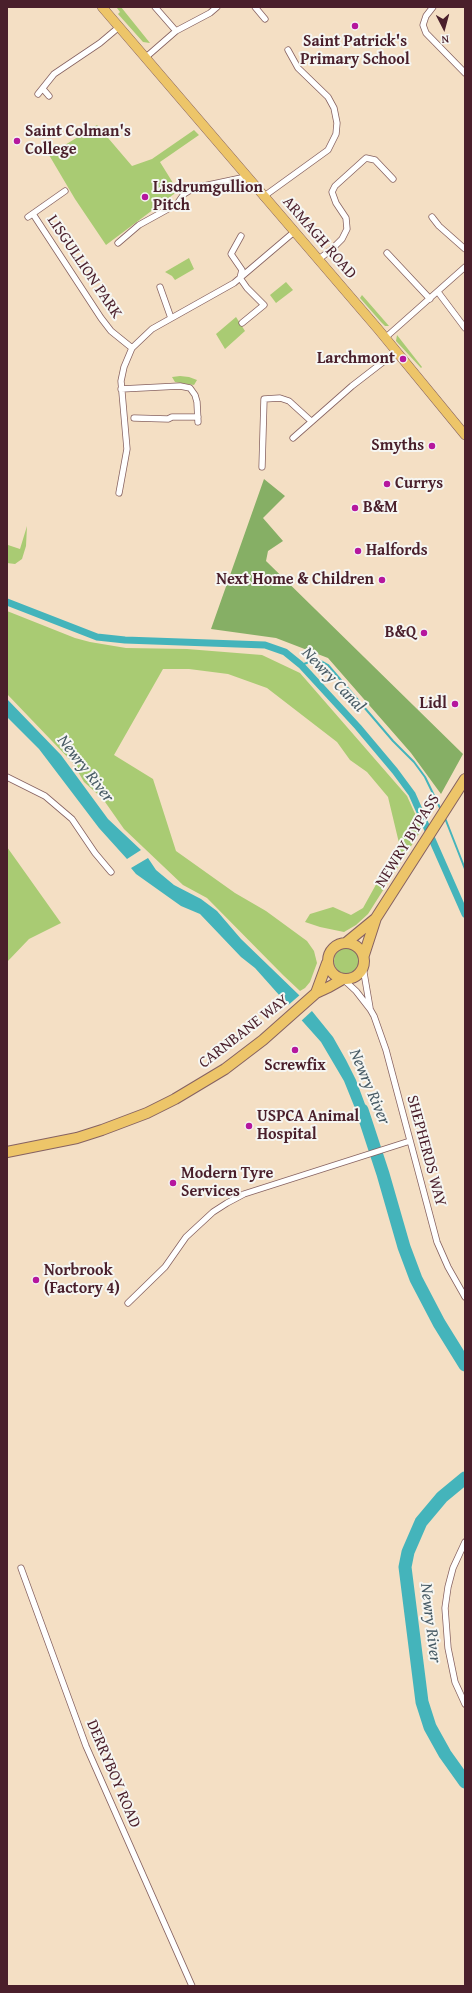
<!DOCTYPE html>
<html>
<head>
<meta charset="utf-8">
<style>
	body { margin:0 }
	#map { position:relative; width:472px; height:1993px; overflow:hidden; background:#f4dfc4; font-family:"Gentium Book Plus",serif }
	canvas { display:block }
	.frame { position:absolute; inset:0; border:8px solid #4a1f2b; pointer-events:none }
	.north { position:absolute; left:424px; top:8px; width:40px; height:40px; -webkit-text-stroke:3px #f6f6f2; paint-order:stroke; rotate:174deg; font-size:11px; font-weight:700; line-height:16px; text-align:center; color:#4a1f2b }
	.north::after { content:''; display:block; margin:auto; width:14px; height:18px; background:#4a1f2b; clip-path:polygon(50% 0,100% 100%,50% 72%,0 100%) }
</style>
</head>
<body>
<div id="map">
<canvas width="472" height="1993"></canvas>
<div class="frame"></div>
<div class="north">N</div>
</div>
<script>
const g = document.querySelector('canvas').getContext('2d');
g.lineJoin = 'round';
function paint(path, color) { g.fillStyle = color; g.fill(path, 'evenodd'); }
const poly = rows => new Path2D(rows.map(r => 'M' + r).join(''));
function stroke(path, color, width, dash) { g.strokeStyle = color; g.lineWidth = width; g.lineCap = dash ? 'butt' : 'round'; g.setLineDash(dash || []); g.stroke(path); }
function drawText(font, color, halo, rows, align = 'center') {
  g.font = font + ' "Gentium Book Plus",serif'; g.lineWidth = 4; g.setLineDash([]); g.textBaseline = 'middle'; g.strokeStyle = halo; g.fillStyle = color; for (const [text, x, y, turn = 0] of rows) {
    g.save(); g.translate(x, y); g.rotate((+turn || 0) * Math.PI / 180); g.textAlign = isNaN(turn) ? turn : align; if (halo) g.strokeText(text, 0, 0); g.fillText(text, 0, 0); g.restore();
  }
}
paint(poly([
	[121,7,150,43,143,42,118,14,120,12,117,8],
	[97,125,132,166,152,159,194,130,199,135,160,162,178,191,106,245,75,199,49,155],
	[189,258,194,269,175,280,172,276,165,272],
	[286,282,293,290,276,303,270,295],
	[362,295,389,326,385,326,381,322,360,298],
	[236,317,245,331,225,349,216,334],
	[397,335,422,367,421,368,396,341],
	[180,376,189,377,197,380,194,385,175,382,172,377],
	[27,526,26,546,22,559,15,564,7,563,8,545,20,549],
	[7,611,75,638,90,642,126,648,187,649,262,655,300,673,407,796,422,829,368,914,356,925,344,932,320,927,305,922,310,914,333,907,351,915,363,908,399,843,388,797,367,772,350,760,337,742,267,688,228,674,189,669,163,669,114,755,153,779,176,851,235,893,266,911,307,941,314,951,317,963,310,982,305,988,300,991,283,975,207,898,183,885,124,829,103,799,84,782,73,763,7,694],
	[7,847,61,923,29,939,7,962],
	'334 961a13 13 0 1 1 26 0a13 13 0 1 1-26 0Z'
]), '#a9cb73');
paint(poly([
	[264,479,285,496,263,518,283,541,268,551,266,561,463,754,441,794,411,753,328,658,276,638,211,629]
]), '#86af65');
paint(poly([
	[7,699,61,755,108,819,141,850,127,859,99,828,39,749,7,717],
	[148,858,156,870,174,885,201,899,217,911,241,939,299,995,333,1037,346,1060,356,1080,372,1123,363,1128,344,1081,321,1042,255,968,241,957,200,914,181,906,136,874,131,868]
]), '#44b4bb');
paint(poly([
	[301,994,313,1010,300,1022,286,1007]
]), '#f4dfc4');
stroke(poly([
	[301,665,315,660,321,661,328,665,393,741,414,762,425,777,441,810],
	[445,818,465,869]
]), '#44b4bb', 2);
stroke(poly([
	[7,602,97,637,125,640,265,645,285,652,301,665,358,727,395,771,412,794,465,914]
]), '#44b4bb', 7);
stroke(poly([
	[362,1110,383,1174,404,1247,416,1279,439,1323,465,1365],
	[465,1478,442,1497,421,1522,408,1552,405,1567,422,1702,430,1727,445,1754,465,1782]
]), '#44b4bb', 13);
const street = poly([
	[155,7,176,31],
	[255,7,265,19],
	[433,7,426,16,423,25,426,33,465,73],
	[145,58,176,31,210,13,217,7],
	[43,89,49,96],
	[38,94,54,74,100,43,119,27],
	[263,197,328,150,336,134,337,123,334,108,328,97,298,68,288,50],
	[33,214,101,318,111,331,132,348],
	[28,217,65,191],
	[432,217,439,226,465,249],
	[241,236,231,254,242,270,240,278,247,288,264,305,242,323],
	[118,243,139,225,177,204,184,194,194,188,246,177],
	[387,253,430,299],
	[318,260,333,248,342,239,347,229,346,218,336,203,332,192,335,186,366,158,375,160,393,179],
	[160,287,171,318],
	[438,292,465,328],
	[385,338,465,267],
	[121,389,180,386,190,388,195,395,197,402,198,422],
	[134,418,168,419,172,417,198,417],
	[293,438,352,386,396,352],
	[262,467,264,399,280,398,289,401,311,421],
	[119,493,127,449,121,381,124,367,132,348,152,329,234,283,294,232],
	[7,777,45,796,72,819,95,853,111,872],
	[363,967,370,1008],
	[343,979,356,991,370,1009,374,1016,386,1050,437,1242,448,1267,465,1297],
	[128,1303,165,1267,186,1237,213,1212,227,1203,244,1194,410,1141],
	[465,1542,453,1568,448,1587,445,1608,448,1648,455,1682,465,1704],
	[21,1568,86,1746,192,1986]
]);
const primary = poly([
	[102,7,378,329,465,435]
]);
const highway = poly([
	[347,942,375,919],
	'328 961a18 18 0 1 1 36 0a18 18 0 1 1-36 0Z',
	[364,955,376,918,465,779],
	[316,993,327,963],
	[7,1152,77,1138,102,1130,147,1113,175,1099,225,1069,263,1040,316,993,329,987,343,979]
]);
stroke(street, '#866261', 7);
stroke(primary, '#866261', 10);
stroke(highway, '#866261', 12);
stroke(street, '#fff', 5.5);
stroke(primary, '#edc569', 9);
stroke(highway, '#edc569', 10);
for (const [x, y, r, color] of [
	[355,26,4,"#b5179e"],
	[17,141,4,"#b5179e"],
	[145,197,4,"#b5179e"],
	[403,359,4,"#b5179e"],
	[432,446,4,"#b5179e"],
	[387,484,4,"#b5179e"],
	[355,508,4,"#b5179e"],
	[358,551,4,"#b5179e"],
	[382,580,4,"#b5179e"],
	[424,633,4,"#b5179e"],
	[455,704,4,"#b5179e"],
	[295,1050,4,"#b5179e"],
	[249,1126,4,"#b5179e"],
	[173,1183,4,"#b5179e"],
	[36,1280,4,"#b5179e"]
]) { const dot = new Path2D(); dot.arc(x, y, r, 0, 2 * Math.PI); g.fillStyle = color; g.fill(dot); stroke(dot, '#f6f6f2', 1.5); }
drawText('bold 16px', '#4a1f2b', '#f6f6f2', [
	["Saint Patrick's",355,42,"center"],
	["Primary School",355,60,"center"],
	["Saint Colman's",25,132],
	["College",25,150],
	["Lisdrumgullion",153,188],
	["Pitch",153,206],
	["Larchmont",395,359,"right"],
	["Smyths",424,446,"right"],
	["Currys",395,484],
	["B&M",363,508],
	["Halfords",366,551],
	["Next Home & Children",374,580,"right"],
	["B&Q",416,633,"right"],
	["Lidl",447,704,"right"],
	["Screwfix",295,1066,"center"],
	["USPCA Animal",257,1117],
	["Hospital",257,1135],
	["Modern Tyre",181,1174],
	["Services",181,1192],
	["Norbrook",44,1271],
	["(Factory 4)",44,1289]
], 'left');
drawText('16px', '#4a1f2b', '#f6f6f2', [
	["ARMAGH ROAD",319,238,49],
	["LISGULLION PARK",84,267,56],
	["NEWRY BYPASS",408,841,-58],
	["CARNBANE WAY",244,1032,-38],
	["SHEPHERDS WAY",426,1151,75],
	["DERRYBOY ROAD",113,1774,67]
]);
drawText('italic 17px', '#485b65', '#f6f6f2', [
	["Newry Canal",333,680,46],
	["Newry River",85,769,52],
	["Newry River",369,1087,67],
	["Newry River",430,1623,83]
]);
</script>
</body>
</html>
